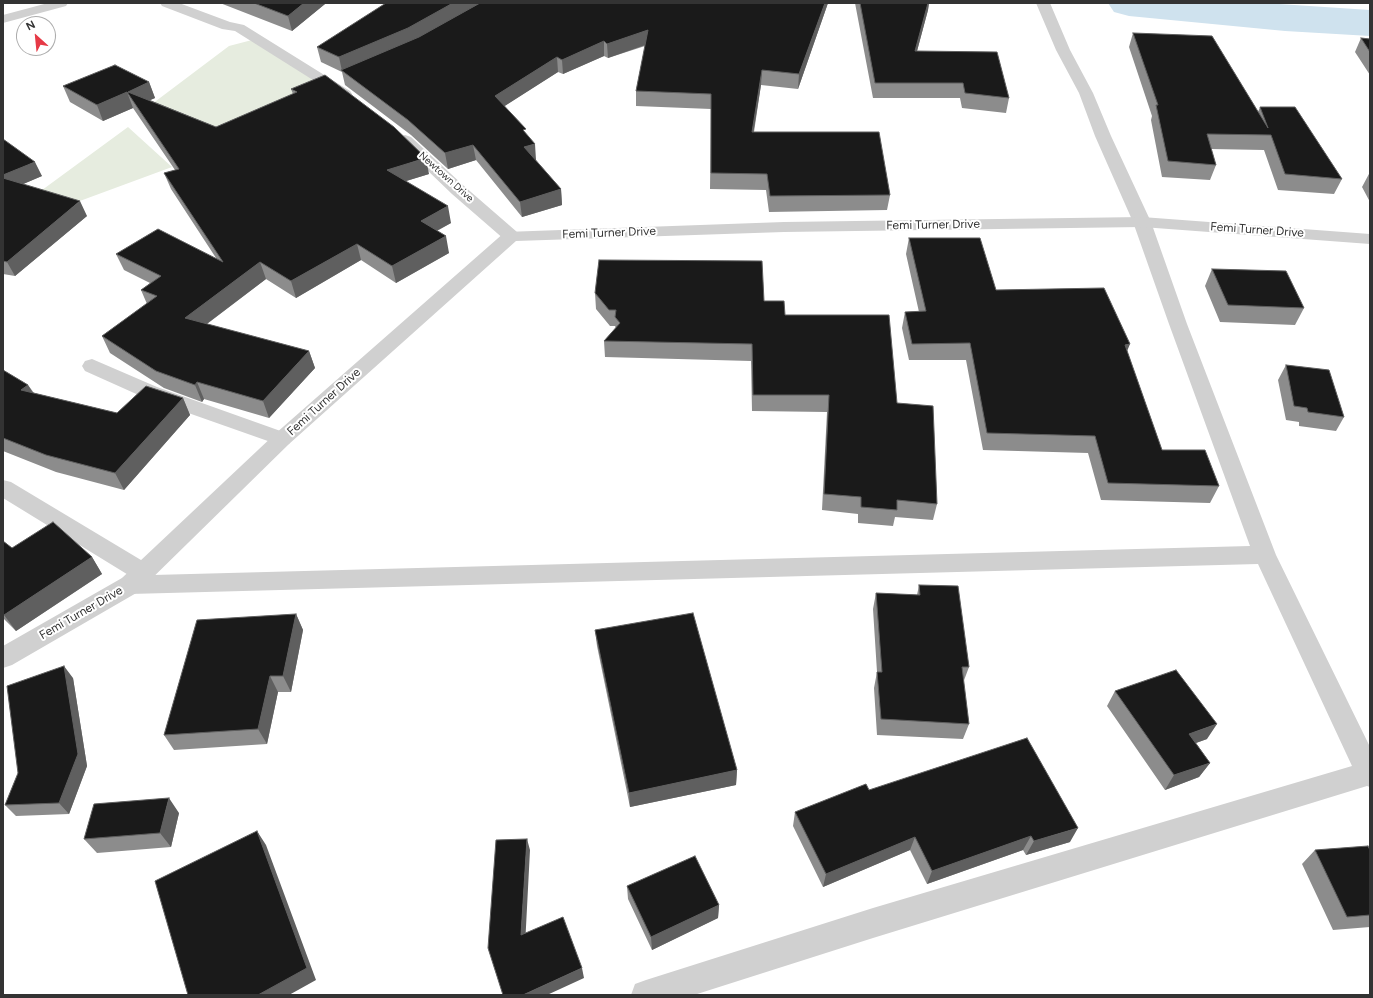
<!DOCTYPE html>
<html>
<head>
<meta charset="utf-8">
<style>
	body { margin:0 }
	#map { position:relative; width:1373px; height:998px; overflow:hidden; background:#fff; font-family:Figtree,sans-serif }
	canvas { display:block }
	.frame { position:absolute; inset:0; border:4px solid #333; pointer-events:none }
	.north { position:absolute; left:16px; top:16px; width:40px; height:40px; box-sizing:border-box; background:#fff; border:1px solid #adadad; border-radius:50%; rotate:333deg; font-size:11px; font-weight:700; line-height:16px; text-align:center; color:#333 }
	.north::after { content:''; display:block; margin:auto; width:14px; height:18px; background:#e63946; clip-path:polygon(50% 0,100% 100%,50% 72%,0 100%) }
</style>
</head>
<body>
<div id="map">
<canvas width="1373" height="998"></canvas>
<div class="frame"></div>
<div class="north">N</div>
</div>
<script>
const g = document.querySelector('canvas').getContext('2d');
g.lineJoin = 'round';
function paint(path, color) { g.fillStyle = color; g.fill(path, 'evenodd'); }
const poly = rows => new Path2D(rows.map(r => 'M' + r).join(''));
function stroke(path, color, width, dash) { g.strokeStyle = color; g.lineWidth = width; g.lineCap = dash ? 'butt' : 'round'; g.setLineDash(dash || []); g.stroke(path); }
function drawText(font, color, halo, rows, align = 'center') {
  g.font = font + ' Figtree,sans-serif'; g.lineWidth = 4; g.setLineDash([]); g.textBaseline = 'middle'; g.strokeStyle = halo; g.fillStyle = color; for (const [text, x, y, turn = 0] of rows) {
    g.save(); g.translate(x, y); g.rotate((+turn || 0) * Math.PI / 180); g.textAlign = isNaN(turn) ? turn : align; if (halo) g.strokeText(text, 0, 0); g.fillText(text, 0, 0); g.restore();
  }
}
paint(poly([
	[252,40,327,85,217,131,152,104,229,46],
	[128,127,172,167,69,205,38,193]
]), '#e6ecdf');
paint(poly([
	[1108,3,1264,3,1370,10,1370,36,1285,31,1129,16,1114,12,1108,3]
]), '#cfe2ee');
paint(poly([
	[48,3,68,3,66,6,3,23,3,15,48,3]
]), '#d0d0d0');
paint(poly([
	[160,3,179,3,230,22,244,25,350,91,352,94,350,97,340,97,235,31,222,29,162,6,160,3],
	[1036,3,1050,3,1070,50,1093,93,1111,136,1151,222,1187,324,1276,555,1370,747,1370,787,1367,786,873,938,694,995,631,995,635,984,646,980,873,908,1352,766,1258,564,130,594,122,592,118,585,122,578,130,576,3,498,3,480,11,482,151,566,155,572,153,575,1250,546,1169,324,1133,222,1095,136,1079,93,1056,50,1036,3],
	[405,135,411,137,464,186,517,232,520,236,517,240,511,241,505,240,452,194,399,143,397,140,399,137,405,135],
	[92,359,157,387,289,434,292,439,289,444,282,446,143,397,85,371,82,366,85,361,92,359]
]), '#d0d0d0');
paint(poly([
	[1142,217,1370,234,1370,244,1142,227,784,232,516,241,289,444,138,592,12,665,3,668,3,646,122,578,275,434,505,232,784,222,1142,217]
]), '#d0d0d0');
paint(poly([
	[220,3,325,3,325,4,292,31],
	[828,3,798,89,761,85,754,132,890,195,887,210,769,212,766,190,710,189,711,109,636,106,636,91,645,46,608,58,604,56,563,74,558,72,504,106,526,134,536,160,561,189,562,205,522,217,476,160,448,169,411,135,345,85,342,72,321,62,317,47],
	[855,3,929,3,928,10,917,51,1009,98,1006,113,962,108,960,98,873,98],
	[1133,33,1258,112,1260,107,1342,179,1334,194,1278,190,1264,150,1211,149,1216,165,1210,180,1162,177,1151,120,1152,116,1129,47],
	[1361,38,1370,39,1370,75,1355,52],
	[149,82,155,98,150,100,216,127,293,94,291,89,429,174,406,181,451,223,437,231,449,253,396,283,361,260,296,298,266,279,207,324,309,351,315,368,269,418,204,399,202,402,164,388,110,353,102,336,147,304,141,290,150,283,124,270,116,254,216,258,171,189,164,173,175,170,133,108,103,121,70,102,63,86],
	[3,139,42,176,23,184,87,216,15,276,3,274],
	[1370,172,1370,202,1362,187],
	[909,238,996,290,1127,351,1162,450,1219,486,1210,503,1101,500,1088,453,983,450,966,360,909,360,902,328,905,312,919,312,906,254],
	[1212,269,1304,308,1295,325,1220,322,1205,286],
	[595,293,764,301,785,315,897,403,937,504,933,520,895,517,893,526,858,523,858,514,822,510,827,412,752,411,751,361,605,357,604,341,616,328,615,326,610,326,596,309],
	[1286,365,1344,417,1336,431,1299,426,1299,422,1286,420,1278,380],
	[3,370,28,385,34,393,117,413,183,398,190,415,124,490,56,472,3,451],
	[3,541,12,548,92,557,102,574,16,631,3,618],
	[919,585,969,667,963,683,969,724,963,739,877,735,874,688,877,672,873,609,876,593,917,595],
	[296,614,303,630,291,692,278,692,267,744,174,750,164,735],
	[595,630,737,770,736,785,630,807,597,646],
	[73,678,87,766,69,814,16,816,5,805],
	[1115,691,1207,739,1196,743,1210,763,1199,777,1165,790,1107,706],
	[869,790,1070,842,1026,855,1023,850,927,884,910,850,823,887,793,826,795,812],
	[179,813,171,847,97,853,84,839],
	[1315,850,1370,850,1370,927,1333,930,1302,864],
	[627,886,719,905,718,918,652,950,628,899]
]), '#8c8c8c');
paint(poly([
	[304,3,325,3,325,4,292,31,288,16],
	[453,3,481,3,410,43,342,71,339,57],
	[825,3,828,3,798,89,799,74],
	[928,3,929,3,928,10,913,66,915,51],
	[648,30,648,44,608,58,607,44],
	[604,41,604,56,563,74,562,60],
	[557,57,558,72,497,111,495,96],
	[762,70,761,85,751,147,752,132],
	[149,82,155,98,137,106,128,92],
	[127,92,133,108,103,121,97,105],
	[535,144,536,160,526,163,524,147],
	[473,145,476,160,448,169,445,153],
	[426,158,429,174,390,186,387,170],
	[35,162,42,176,7,191,3,184,3,175],
	[561,189,562,205,522,217,520,202],
	[80,201,87,216,15,276,7,262],
	[448,206,451,223,425,237,421,221],
	[446,236,449,253,396,283,392,266],
	[357,244,361,260,296,298,291,281],
	[260,262,266,279,192,335,185,318],
	[1130,344,1123,361,1125,345],
	[309,351,315,368,269,418,263,401],
	[197,382,204,399,202,402,195,385],
	[28,385,38,401,21,390],
	[183,398,190,415,124,490,115,473],
	[92,557,102,574,16,631,4,615],
	[296,614,303,630,291,692,283,676],
	[64,666,73,678,87,766,69,814,59,803],
	[270,676,278,692,267,744,258,729],
	[1217,724,1207,739,1179,749,1189,734],
	[1210,763,1199,777,1165,790,1174,775],
	[737,770,736,785,630,807,629,793],
	[169,798,179,813,171,847,160,833],
	[1078,828,1070,842,1026,855,1034,841],
	[257,831,266,845,316,980,289,995,258,995],
	[1031,836,1023,850,927,884,932,871],
	[915,837,910,850,823,887,826,874],
	[527,839,530,850,525,946,521,935],
	[719,905,718,918,652,950,651,937],
	[582,968,584,978,547,995,523,995]
]), '#5f5f5f');
const building = poly([
	[254,3,304,3,288,16,254,3],
	[386,3,453,3,408,28,339,57,317,47,386,3],
	[480,3,825,3,799,74,762,70,752,132,879,132,890,195,770,196,767,174,711,173,711,94,636,91,648,30,607,44,604,41,562,60,557,57,495,96,526,129,523,130,535,144,524,147,561,189,520,202,473,145,445,153,408,120,341,70,419,37,480,3],
	[860,3,928,3,915,51,997,52,1009,98,965,93,963,83,875,83,860,3],
	[1133,33,1212,36,1268,128,1260,107,1295,107,1342,179,1285,174,1271,135,1207,134,1216,165,1168,161,1156,105,1158,105,1133,33],
	[1361,38,1370,39,1370,52,1361,38],
	[115,65,149,82,128,92,216,127,297,92,291,89,325,75,394,127,426,158,387,170,448,206,421,221,446,236,392,266,357,244,291,281,260,262,185,318,309,351,263,401,197,382,195,385,156,371,102,336,157,296,141,290,161,276,116,254,158,229,223,262,164,173,179,169,127,92,97,105,63,86,115,65],
	[3,139,35,162,3,175,3,139],
	[3,178,80,201,7,262,3,261,3,178],
	[909,238,980,238,996,290,1104,288,1130,344,1125,345,1162,450,1205,450,1219,486,1108,483,1095,436,987,433,970,343,912,344,905,312,926,311,909,238],
	[599,260,762,261,764,301,784,301,785,315,889,315,897,403,933,406,937,504,897,500,897,510,861,507,861,497,824,494,829,395,753,395,752,344,604,341,620,323,615,317,616,310,609,310,595,293,599,260],
	[1212,269,1286,271,1304,308,1228,305,1212,269],
	[1286,365,1329,370,1344,417,1308,412,1307,408,1294,406,1286,365],
	[3,370,28,385,21,390,117,413,146,386,183,398,115,473,46,455,3,438,3,370],
	[53,522,92,557,4,615,3,614,3,541,12,548,53,522],
	[919,585,958,586,969,667,962,667,969,724,881,719,877,672,882,672,876,593,920,595,919,585],
	[693,613,737,770,629,793,595,630,693,613],
	[296,614,283,676,270,676,258,729,164,735,197,620,296,614],
	[64,666,78,754,59,803,5,805,18,773,7,686,64,666],
	[1176,670,1217,724,1189,734,1210,763,1174,775,1115,691,1176,670],
	[1027,738,1078,828,1034,841,1031,836,932,871,915,837,826,874,795,812,866,784,869,790,1027,738],
	[169,798,160,833,84,839,94,804,169,798],
	[257,831,307,968,258,995,188,995,155,881,257,831],
	[527,839,521,935,563,917,582,968,523,995,503,995,488,948,496,840,527,839],
	[1368,846,1370,850,1370,915,1347,917,1315,850,1368,846],
	[695,856,719,905,651,937,627,886,695,856]
]);
paint(building, '#1a1a1a');
stroke(building, '#5f5f5f', 1);
drawText('10px', '#333', '#fff', [
	["Newtown Drive",446,177,42]
]);
drawText('12px', '#333', '#fff', [
	["Femi Turner Drive",933,225,-1],
	["Femi Turner Drive",1257,230,4],
	["Femi Turner Drive",609,233,-2],
	["Femi Turner Drive",324,402,-42],
	["Femi Turner Drive",81,613,-30]
]);
</script>
</body>
</html>
